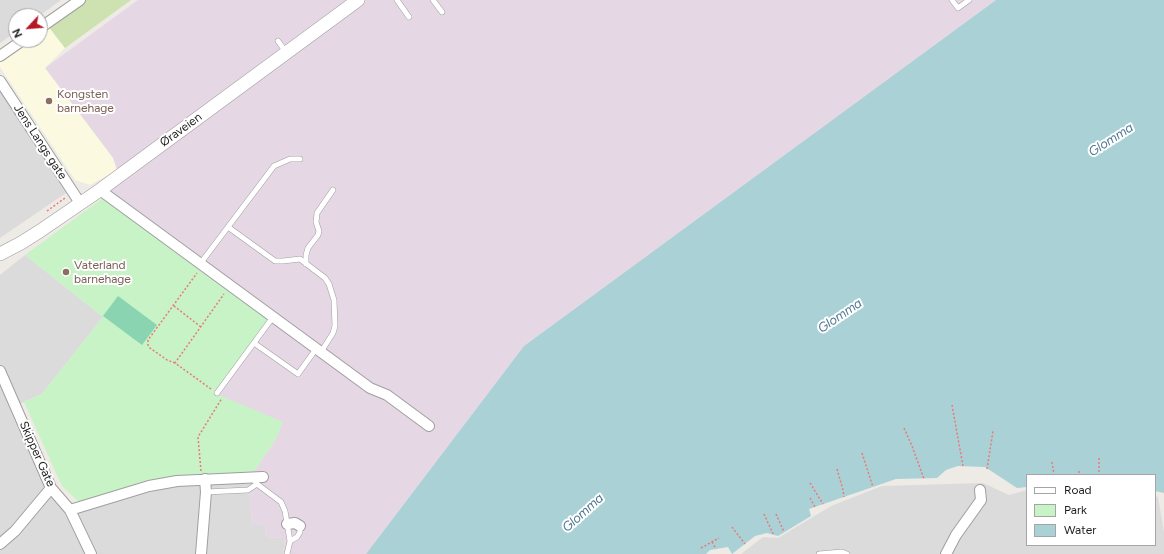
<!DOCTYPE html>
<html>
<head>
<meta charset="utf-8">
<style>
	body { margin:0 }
	#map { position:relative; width:1164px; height:554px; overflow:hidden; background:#eeeae5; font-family:Figtree,sans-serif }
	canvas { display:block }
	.legend { position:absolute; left:1026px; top:474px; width:130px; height:72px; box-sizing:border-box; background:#fff; border:1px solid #a5a5a5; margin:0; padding:5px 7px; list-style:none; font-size:12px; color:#1e1e1e }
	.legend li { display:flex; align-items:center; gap:8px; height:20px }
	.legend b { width:20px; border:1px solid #a5a5a5 }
	.north { position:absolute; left:8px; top:8px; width:40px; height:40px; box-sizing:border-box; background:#fff; border:1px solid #a5a5a5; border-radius:50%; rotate:244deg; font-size:11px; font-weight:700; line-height:16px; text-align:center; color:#1e1e1e }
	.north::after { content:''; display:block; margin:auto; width:14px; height:18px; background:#b51625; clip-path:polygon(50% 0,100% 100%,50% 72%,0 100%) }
</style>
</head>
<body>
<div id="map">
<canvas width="1164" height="554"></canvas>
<ul class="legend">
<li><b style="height:5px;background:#fff"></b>Road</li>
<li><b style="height:11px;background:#c7f3c6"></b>Park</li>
<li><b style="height:11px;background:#aad1d6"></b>Water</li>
</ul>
<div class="north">N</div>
</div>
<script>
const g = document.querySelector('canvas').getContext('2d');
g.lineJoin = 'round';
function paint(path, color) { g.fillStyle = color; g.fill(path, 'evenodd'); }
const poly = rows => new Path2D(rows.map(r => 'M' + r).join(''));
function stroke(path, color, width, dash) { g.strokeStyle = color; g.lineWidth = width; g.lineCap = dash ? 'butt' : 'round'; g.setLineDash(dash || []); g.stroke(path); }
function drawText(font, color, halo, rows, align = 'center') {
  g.font = font + ' Figtree,sans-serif'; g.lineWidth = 4; g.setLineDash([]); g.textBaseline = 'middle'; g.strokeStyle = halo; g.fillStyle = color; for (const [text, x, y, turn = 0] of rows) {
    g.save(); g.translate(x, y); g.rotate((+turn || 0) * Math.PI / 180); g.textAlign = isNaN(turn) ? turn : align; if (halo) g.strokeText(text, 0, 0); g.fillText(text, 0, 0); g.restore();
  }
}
paint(poly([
	[0,0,61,0,39,16,16,16,16,32,0,43],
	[0,90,66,193,0,238],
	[25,255,103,317,42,394,15,406,55,500,68,514,82,512,154,491,195,483,249,484,252,525,265,524,266,537,285,538,283,554,0,554,0,275],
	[983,483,1009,495,1027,490,1027,545,1155,545,1155,496,1158,497,1164,532,1164,554,741,554,763,537,778,538,831,506,882,486]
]), '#dcdbdb');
paint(poly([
	[138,0,996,0,524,346,366,554,283,554,285,538,266,537,265,525,252,526,249,484,253,473,276,439,217,394,107,195,117,170,113,158,45,68]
]), '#e6d7e5');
paint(poly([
	[48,26,65,48,45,68,113,158,117,170,90,185,75,180,0,67,0,60,29,40,40,40,40,32]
]), '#fbf9e0');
paint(poly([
	[85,0,131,0,65,48,48,26]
]), '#cde2b0');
paint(poly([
	[107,195,275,318,217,394,283,422,276,439,253,473,204,474,148,480,79,502,62,486,24,402,42,394,103,317,25,255]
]), '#c7f3c6');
paint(poly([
	[118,296,157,325,142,345,103,316]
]), '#8bd4b1');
paint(poly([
	[996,0,1164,0,1164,493,1155,491,1155,475,1027,475,1027,487,1017,488,985,467,958,466,946,470,937,478,896,479,809,509,811,516,778,536,767,533,755,536,732,554,728,547,710,550,706,554,366,554,524,346]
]), '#aad1d6');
const service = poly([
	[397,0,409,17],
	[433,0,442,12],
	[952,0,958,8,969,0],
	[278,41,286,52],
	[228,227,275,261,283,261,300,259,325,278,329,284,334,300,335,326,333,333,321,352],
	[200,264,274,166,290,159,300,159],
	[306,264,306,255,308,248,318,235,319,231,316,222,317,213,333,190],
	[254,343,298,374,316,349],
	[217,393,273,317],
	[253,478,257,484,281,502,285,511,290,541],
	[206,492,248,490,257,484],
	[287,554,290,541,297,537,300,532,300,526],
	[819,554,842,552,847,554]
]);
const minor = poly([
	[40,28,80,0],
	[0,56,23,40],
	[0,81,80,203],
	[100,190,370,388,387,395,429,426],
	[0,371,51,488,70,510,91,554],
	[70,510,149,486,177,481,263,477],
	[287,524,295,523,300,526],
	[0,544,15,531,51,488],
	[201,554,206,492,205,479],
	[946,554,956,535,981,500,980,490]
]);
const tertiary = poly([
	[0,254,21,243,40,231,100,190,358,0]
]);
stroke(service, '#9f9f9f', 6);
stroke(minor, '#9f9f9f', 12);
stroke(tertiary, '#9f9f9f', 14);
stroke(poly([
	[47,211,65,198],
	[174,306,201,327],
	[175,363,167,360,150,348,148,345,148,340,197,273],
	[211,389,175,363,224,294],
	[952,405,963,466],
	[904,428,912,446,924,479],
	[862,453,873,487],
	[1099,458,1099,475],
	[1052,462,1054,475],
	[837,469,843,490,844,497],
	[987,469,993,431],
	[201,471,198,437,222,398],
	[1078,472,1082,472],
	[810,483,823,504],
	[810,498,815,507],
	[764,514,774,536],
	[776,514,784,532],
	[732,527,745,544],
	[712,542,716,549],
	[701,548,719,538]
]), '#ea7a79', 1.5, [2, 2]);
stroke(service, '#fff', 5);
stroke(minor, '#fff', 10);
stroke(tertiary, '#fff', 13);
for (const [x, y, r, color] of [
	[49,101,4,"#8d6e63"],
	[66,272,4,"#8d6e63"]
]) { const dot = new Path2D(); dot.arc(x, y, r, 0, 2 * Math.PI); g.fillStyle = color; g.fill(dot); stroke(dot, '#fff', 1.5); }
drawText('12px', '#785e54', '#fff', [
	["Kongsten",57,94],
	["barnehage",57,108],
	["Vaterland",74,265],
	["barnehage",74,279]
], 'left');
drawText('12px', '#1e1e1e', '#fff', [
	["Øraveien",181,130,-36],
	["Jens Langs gate",40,142,57],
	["Skipper Gate",37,454,66]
]);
drawText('italic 13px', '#4e7894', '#fff', [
	["Glomma",1111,140,-33],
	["Glomma",840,316,-34],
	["Glomma",583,513,-42]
]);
</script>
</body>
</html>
